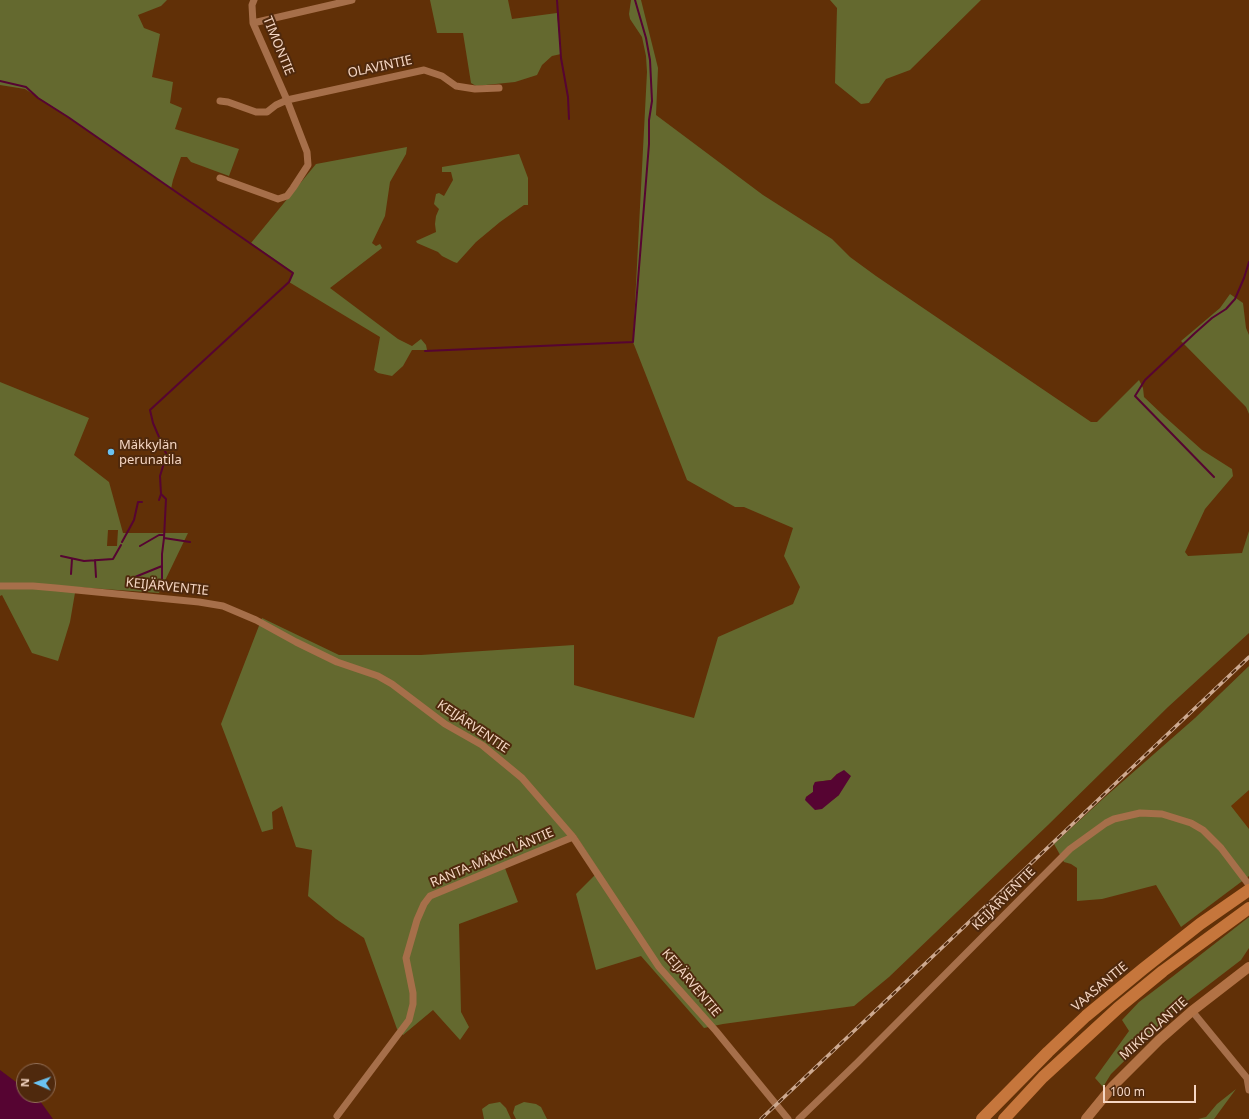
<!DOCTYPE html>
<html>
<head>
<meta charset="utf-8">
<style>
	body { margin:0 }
	#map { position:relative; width:1249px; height:1119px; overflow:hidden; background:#613007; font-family:"Noto Sans",sans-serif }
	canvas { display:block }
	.north { position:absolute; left:16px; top:1063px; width:40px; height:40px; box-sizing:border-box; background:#4f290d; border:1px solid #916e56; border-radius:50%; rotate:272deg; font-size:11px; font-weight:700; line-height:16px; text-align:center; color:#f5d6c3 }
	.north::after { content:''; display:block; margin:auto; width:14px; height:18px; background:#6bc3f2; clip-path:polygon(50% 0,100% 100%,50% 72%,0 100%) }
	.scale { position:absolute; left:1103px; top:1085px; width:93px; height:18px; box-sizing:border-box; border:2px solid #f5d6c3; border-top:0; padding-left:5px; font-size:12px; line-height:14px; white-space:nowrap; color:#f5d6c3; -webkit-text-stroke:3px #4f290d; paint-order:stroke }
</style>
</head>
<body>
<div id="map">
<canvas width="1249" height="1119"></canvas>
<div class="north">N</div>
<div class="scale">100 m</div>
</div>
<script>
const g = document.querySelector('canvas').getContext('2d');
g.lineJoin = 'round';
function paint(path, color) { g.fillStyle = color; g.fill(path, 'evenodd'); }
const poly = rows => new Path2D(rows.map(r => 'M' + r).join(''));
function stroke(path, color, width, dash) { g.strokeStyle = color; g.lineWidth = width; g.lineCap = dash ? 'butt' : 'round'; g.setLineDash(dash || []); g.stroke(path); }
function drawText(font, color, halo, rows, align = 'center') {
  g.font = font + ' "Noto Sans",sans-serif'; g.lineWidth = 4; g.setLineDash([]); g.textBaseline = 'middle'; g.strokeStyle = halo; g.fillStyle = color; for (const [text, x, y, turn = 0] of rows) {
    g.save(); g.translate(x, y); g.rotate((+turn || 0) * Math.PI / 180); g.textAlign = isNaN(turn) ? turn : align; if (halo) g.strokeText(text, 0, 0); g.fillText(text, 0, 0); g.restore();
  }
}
paint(poly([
	[1249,790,1249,829,1231,806]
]), '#6b3402');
paint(poly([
	[0,0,167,0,161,6,138,15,144,28,160,34,152,77,173,82,170,103,182,108,175,129,239,149,229,176,191,162,187,157,181,157,173,180,171,189,68,117,25,89,0,85],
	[430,0,508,0,512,19,557,13,561,54,552,56,542,65,537,75,515,82,476,86,471,83,463,33,437,33],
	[631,0,641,0,658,68,656,115,763,195,832,239,850,257,876,276,1091,422,1097,422,1139,380,1143,388,1144,397,1164,416,1202,450,1232,469,1233,476,1205,509,1185,552,1188,556,1242,553,1249,531,1249,633,1168,707,1048,825,889,977,854,1006,723,1024,704,1028,641,956,596,970,576,894,599,871,575,834,503,863,518,902,459,924,461,1012,469,1027,460,1040,433,1010,403,1035,397,1029,364,938,336,919,308,896,312,850,296,847,282,806,272,812,273,829,262,832,221,724,262,618,339,655,421,655,574,645,574,685,694,718,718,637,793,604,800,587,784,556,793,528,744,507,735,507,687,480,633,342,647,72,646,56,642,37,630,19,629,14],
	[837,774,839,795,831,801,806,797,813,792,815,782,831,780],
	[830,0,981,0,910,70,886,79,869,103,861,104,835,83,837,8],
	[407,147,406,154,390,182,385,216,372,243,376,246,380,244,382,248,330,288,398,339,412,346,421,339,426,345,427,350,412,350,403,366,392,376,378,373,374,370,380,337,289,282,293,272,251,243,316,164],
	[519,154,528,178,528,205,524,205,500,222,476,242,457,263,454,262,442,256,438,252,417,243,416,241,436,232,435,224,436,216,439,209,434,204,436,194,439,193,444,196,453,180,451,172,442,172,442,167],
	[1230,294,1243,303,1246,328,1249,335,1249,414,1246,407,1181,341,1220,308],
	[0,382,89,418,74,455,109,482,123,533,188,533,159,593,76,587,70,622,58,661,32,653,2,595,0,596],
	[108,530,118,530,117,546,107,546],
	[1249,666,1249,790,1231,806,1249,829,1249,876,1181,927,1156,885,1102,899,1077,901,1077,868,1071,864,1064,862,1054,844,1105,797,1195,718],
	[1249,917,1249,948,1241,960,1177,1009,1111,1074,1103,1087,1095,1078,1129,1031,1122,1020,1139,1002,1172,977],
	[1236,1089,1214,1119,1198,1119,1206,1117,1217,1104],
	[500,1102,506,1108,511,1119,484,1119,482,1109,489,1104],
	[524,1102,536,1104,541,1107,547,1119,516,1119,513,1113,515,1106]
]), '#64692f');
paint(poly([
	[844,770,851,776,839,795,822,809,815,810,805,800,806,797,813,792,813,786,815,782,831,780,837,774],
	[0,1070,24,1088,24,1095,32,1095,40,1101,53,1119,0,1119]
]), '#560432');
stroke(poly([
	[557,0,561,58,568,97,569,119],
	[0,81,26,87,38,98,68,117,293,273,289,282,150,410,153,423,168,458,164,463,160,476,161,494,159,500],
	[425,351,633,342,649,144,649,120,652,101,650,60,646,38,635,0],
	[1214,477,1135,396,1145,380,1195,333,1212,318,1226,309,1235,299,1244,278,1249,262],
	[164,538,190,542],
	[122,542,134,520,138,502,142,502],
	[140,546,159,535,164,535],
	[61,556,84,561,113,559,121,545],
	[95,560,96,577],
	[71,574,72,559],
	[135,577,162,566],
	[157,588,162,582,162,554,164,538,166,499,161,494]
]), '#560432', 2);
stroke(poly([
	[253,23,352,0],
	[220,101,228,102,256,112,267,112,276,105,287,100,424,70,442,76,456,86,475,89,499,88],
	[220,178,278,199,287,196,293,188,308,165,307,152,287,100,253,23,252,5,254,0],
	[0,586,33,586,56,588,199,602,223,606,256,620,296,642,337,662,378,676,392,684,445,724,482,745,522,778,573,837,659,967,716,1031,788,1119],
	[1192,1011,1247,1078,1249,1090],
	[337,1116,409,1020,413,1004,413,993,406,958,417,920,424,904,430,896,573,837],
	[799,1119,858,1062,1070,849,1106,823,1114,819,1140,813,1162,814,1191,823,1203,830,1221,848,1249,885]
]), '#a66f4a', 7);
stroke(poly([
	[1086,1119,1113,1086,1159,1040,1192,1011,1249,967]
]), '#b27245', 10);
stroke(poly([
	[982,1119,1048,1052,1086,1016,1143,969,1200,924,1249,890],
	[1004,1119,1043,1077,1118,1008,1163,971,1249,908]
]), '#c6763c', 12);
const rail = poly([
	[761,1119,1249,657]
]);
stroke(rail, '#cda990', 3.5);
stroke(rail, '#4f290d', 2, [6]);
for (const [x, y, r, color] of [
	[111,452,4,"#6bc3f2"]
]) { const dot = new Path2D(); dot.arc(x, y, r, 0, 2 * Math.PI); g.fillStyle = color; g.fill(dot); stroke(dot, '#4f290d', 1.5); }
drawText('13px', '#f5d6c3', '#4f290d', [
	["TIMONTIE",278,46,68],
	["OLAVINTIE",380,67,-12],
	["KEIJÄRVENTIE",167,587,6],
	["KEIJÄRVENTIE",473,727,34],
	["RANTA-MÄKKYLÄNTIE",492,858,-23],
	["KEIJÄRVENTIE",1004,899,-45],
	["KEIJÄRVENTIE",691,983,50],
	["VAASANTIE",1100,987,-40],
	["MIKKOLANTIE",1154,1029,-42]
]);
drawText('13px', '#f5d6c3', '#4f290d', [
	["Mäkkylän",119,445],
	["perunatila",119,460]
], 'left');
</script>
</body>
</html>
